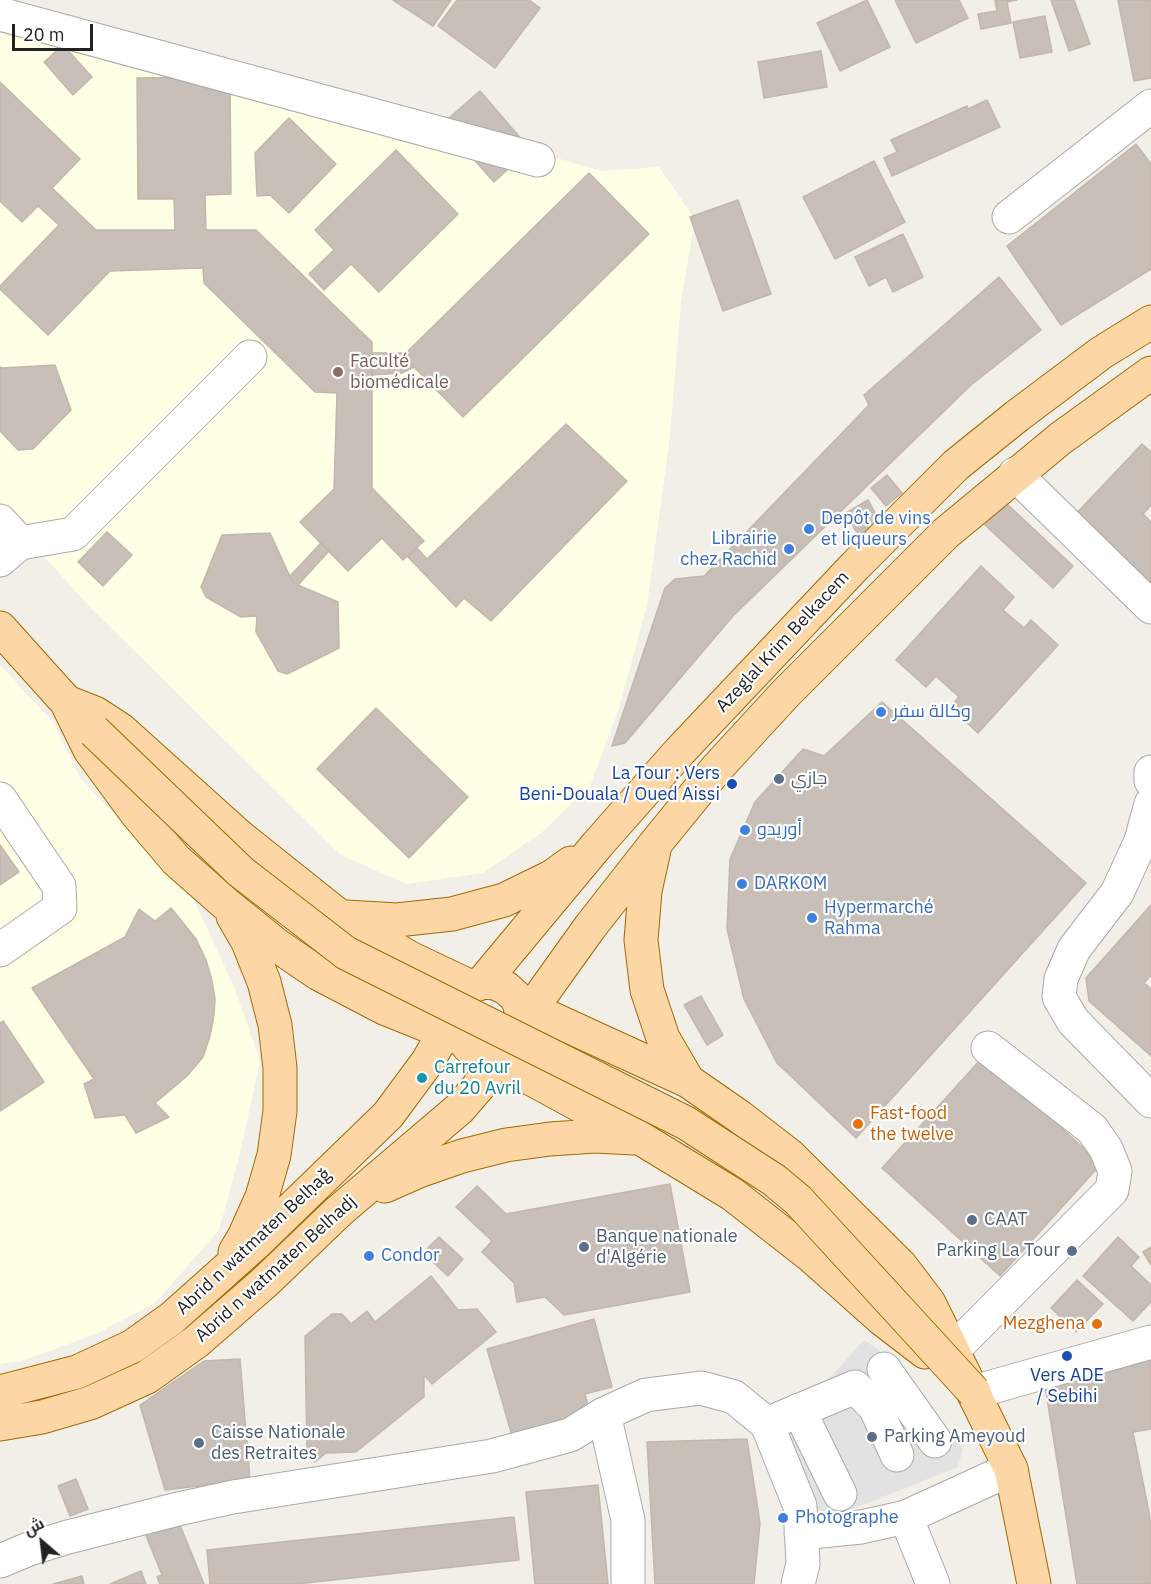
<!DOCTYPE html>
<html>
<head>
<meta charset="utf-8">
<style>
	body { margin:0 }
	#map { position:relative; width:1151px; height:1584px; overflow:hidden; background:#f2efe9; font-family:"IBM Plex Sans",Cairo,sans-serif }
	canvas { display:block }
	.north { position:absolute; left:12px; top:1512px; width:60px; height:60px; -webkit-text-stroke:4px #fff; paint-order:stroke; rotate:332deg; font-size:16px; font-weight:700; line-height:24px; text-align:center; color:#222 }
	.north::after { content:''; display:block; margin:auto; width:21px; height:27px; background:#222; clip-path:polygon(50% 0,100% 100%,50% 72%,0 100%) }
	.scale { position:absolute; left:12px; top:24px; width:81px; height:27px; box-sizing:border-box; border:3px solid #222; border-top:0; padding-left:8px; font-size:18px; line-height:21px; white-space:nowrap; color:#222; -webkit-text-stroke:4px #fff; paint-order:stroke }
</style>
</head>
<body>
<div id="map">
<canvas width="1151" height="1584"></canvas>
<div class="north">ش</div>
<div class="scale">20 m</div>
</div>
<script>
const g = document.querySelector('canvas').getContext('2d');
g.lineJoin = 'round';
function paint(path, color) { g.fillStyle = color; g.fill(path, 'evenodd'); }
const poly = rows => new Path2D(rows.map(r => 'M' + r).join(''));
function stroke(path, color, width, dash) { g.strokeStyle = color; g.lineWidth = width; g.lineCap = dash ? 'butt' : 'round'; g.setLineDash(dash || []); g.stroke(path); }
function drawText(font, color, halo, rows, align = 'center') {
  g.font = font + ' "IBM Plex Sans",Cairo,sans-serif'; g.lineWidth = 4.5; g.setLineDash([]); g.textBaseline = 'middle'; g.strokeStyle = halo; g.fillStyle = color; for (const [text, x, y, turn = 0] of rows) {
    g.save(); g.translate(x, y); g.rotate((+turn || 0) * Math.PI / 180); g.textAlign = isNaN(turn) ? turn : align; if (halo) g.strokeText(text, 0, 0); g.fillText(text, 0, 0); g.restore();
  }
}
paint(poly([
	[0,0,15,0,601,171,659,167,695,219,681,301,669,444,647,605,619,708,590,786,542,832,483,873,407,884,341,855,89,606,0,508],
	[0,665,53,722,81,779,194,900,234,987,260,1061,240,1153,219,1230,155,1303,96,1334,21,1361,0,1364]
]), '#ffffe5');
paint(poly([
	[864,1340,906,1369,963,1449,958,1467,815,1524,794,1470,787,1425]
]), '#e2e2e2');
const building = poly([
	[393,0,451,0,433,26,393,0],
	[457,0,529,0,540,8,495,68,438,26,457,0],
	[867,0,890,47,840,71,817,23,867,0],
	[895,0,959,0,968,18,916,43,895,0],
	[995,0,1017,0,1007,2,1011,23,981,29,978,14,997,11,995,0],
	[1051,0,1074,0,1090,44,1069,51,1051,0],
	[1118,0,1151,0,1151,78,1134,81,1118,0],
	[1045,16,1052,52,1020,58,1013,22,1045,16],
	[63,45,92,77,73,95,44,62,63,45],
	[821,51,827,87,764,98,758,62,821,51],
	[230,77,231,194,205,195,206,230,256,230,372,342,372,488,424,541,403,560,382,538,348,571,300,522,334,489,337,393,315,392,204,283,203,268,110,271,48,335,0,289,0,286,59,225,38,206,22,222,0,201,0,82,80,159,52,188,96,230,175,230,174,199,138,199,137,78,230,77],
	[480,91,530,149,494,182,442,124,480,91],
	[987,100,1000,127,892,176,884,158,897,152,891,140,967,106,968,109,987,100],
	[289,118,336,164,289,213,270,195,257,196,255,153,289,118],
	[1136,144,1151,164,1151,269,1061,325,1007,246,1136,144],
	[396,150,458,214,379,292,351,264,324,290,309,274,334,250,315,230,396,150],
	[874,161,905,222,835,259,803,197,874,161],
	[589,173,649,234,463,417,403,356,589,173],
	[738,200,771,294,723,311,690,217,738,200],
	[903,234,923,277,893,292,886,277,869,286,855,257,903,234],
	[999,277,1041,330,971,385,733,616,625,743,612,746,665,588,675,579,704,576,869,405,864,395,999,277],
	[372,353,406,353,403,356,414,367,402,373,372,375,372,353],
	[55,365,71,410,33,449,18,450,0,431,0,367,2,368,55,365],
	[566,424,627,481,491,621,464,598,456,607,408,557,417,548,427,559,566,424],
	[1142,444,1151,452,1151,505,1143,514,1151,522,1151,588,1074,516,1142,444],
	[887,475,902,493,886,506,871,488,887,475],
	[868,500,881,523,858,535,846,513,868,500],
	[1006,503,1073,566,1053,588,985,525,1006,503],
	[107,532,132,555,103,586,78,562,107,532],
	[270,533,293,583,338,602,339,648,287,674,278,671,256,632,257,616,241,617,206,597,201,587,222,535,270,533],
	[321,543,329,551,298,585,293,583,290,576,321,543],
	[981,566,1014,597,1003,610,1024,628,1031,620,1058,645,978,733,950,707,959,697,936,676,926,687,896,660,981,566],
	[882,702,1086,883,856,1138,777,1063,744,999,727,929,730,859,755,802,803,749,824,756,882,702],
	[376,708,468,797,409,858,317,769,376,708],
	[0,845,19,872,0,885,0,845],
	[1151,905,1151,975,1144,983,1151,989,1151,1056,1089,1001,1086,978,1151,905],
	[171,908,196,939,206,960,212,981,215,999,214,1015,210,1036,203,1057,187,1076,155,1103,169,1117,136,1133,125,1115,95,1118,84,1084,94,1079,32,988,125,937,139,909,155,921,171,908],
	[701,996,723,1035,707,1045,684,1005,701,996],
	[3,1021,44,1082,0,1111,0,1023,3,1021],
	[983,1057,1101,1164,1000,1276,882,1168,983,1057],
	[670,1184,690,1292,564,1315,545,1297,517,1302,514,1283,482,1252,492,1241,456,1207,477,1186,506,1214,670,1184],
	[439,1237,463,1259,448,1276,423,1253,439,1237],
	[1118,1237,1139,1257,1131,1266,1151,1285,1151,1302,1133,1321,1083,1276,1118,1237],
	[1151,1247,1151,1265,1143,1252,1151,1247],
	[431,1276,458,1310,477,1309,496,1332,432,1384,424,1375,424,1397,356,1452,326,1453,315,1462,307,1452,305,1336,332,1314,342,1314,351,1324,367,1311,375,1322,431,1276],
	[1077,1280,1103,1304,1076,1332,1051,1308,1077,1280],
	[594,1319,612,1387,585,1394,591,1417,513,1439,487,1349,594,1319],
	[1151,1357,1151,1429,1133,1432,1151,1522,1151,1584,1077,1584,1043,1374,1151,1357],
	[240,1359,250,1480,165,1490,140,1405,204,1361,240,1359],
	[747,1439,760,1523,754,1584,655,1584,647,1442,747,1439],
	[76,1479,88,1509,70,1516,58,1486,76,1479],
	[598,1485,608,1584,535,1584,526,1492,598,1485],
	[175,1513,204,1584,160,1584,157,1577,162,1575,142,1526,175,1513],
	[514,1517,519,1560,296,1584,210,1584,207,1550,514,1517],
	[141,1571,146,1584,110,1584,141,1571],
	[82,1576,84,1584,53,1584,82,1576]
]);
paint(building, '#c7bfb8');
stroke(building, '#c4b6ab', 1.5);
const minor = poly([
	[0,14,538,160],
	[1009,217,1151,106],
	[1015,474,1151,607],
	[0,521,20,543,0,560],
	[20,543,73,534,250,357],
	[1151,772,1151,781],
	[0,799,59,886,60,908,0,950],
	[1151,804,1141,841,1117,893,1074,949,1061,979,1059,997,1073,1021,1151,1101],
	[953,1350,1112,1190,1115,1171,1106,1149,1092,1129,988,1048],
	[884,1369,935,1441],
	[974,1392,1151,1342],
	[799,1410,840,1494],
	[604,1414,628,1520,628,1584],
	[767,1424,855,1387,875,1407,897,1455],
	[906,1517,933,1584],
	[801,1533,861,1527,906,1517,1011,1469],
	[0,1561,29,1549,68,1537,178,1509,233,1497,492,1456,570,1435,604,1414,646,1395,701,1388,734,1397,767,1424,800,1506,803,1564,798,1584]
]);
const major = poly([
	[0,628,80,717],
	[66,701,90,750,137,814,176,860,226,904,278,946,319,974,384,1008,461,1039],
	[67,702,95,713,121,730,240,837,339,916,410,958,471,987],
	[654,850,645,891,641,940,647,990,663,1038,688,1081],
	[233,916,248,942,264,982,275,1025,280,1068,280,1111,274,1155,262,1197,244,1237,235,1252],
	[346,917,397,920,452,914,504,900,553,876,571,863],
	[483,982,597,845,680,751,855,566,956,465,1017,416,1101,353,1151,322],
	[520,1004,688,1081,740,1117,789,1155,901,1266,929,1303,1011,1469,1034,1584],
	[522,1022,590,927,655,844,717,768,786,693,946,533,1061,438,1151,373],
	[482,1052,499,1049,507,1045,515,1037,522,1022,520,1004,515,996,506,988,495,983,483,982,471,987,461,994,455,1005,453,1017,455,1029,469,1047,482,1052,640,1138,732,1194,810,1255,882,1319,925,1352],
	[385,1186,419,1171,462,1156,506,1145,550,1139,595,1136,634,1138],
	[0,1392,77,1372,133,1346,172,1318,257,1242,388,1115,428,1061,453,1017],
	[0,1424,42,1417,90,1403,147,1377,196,1342,265,1282,338,1212,459,1109,478,1087,507,1045]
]);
stroke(minor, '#a9a9a9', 35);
stroke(major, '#a06b00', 35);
stroke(minor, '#fff', 33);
stroke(major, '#fcd6a4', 33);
const majorBridge = poly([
	[94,731,241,872,346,953,686,1123,774,1180,798,1200,974,1392]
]);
stroke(majorBridge, '#a06b00', 35, []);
stroke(majorBridge, '#fcd6a4', 33);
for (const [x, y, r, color] of [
	[338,372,6,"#8d6e63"],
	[809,529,6,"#3f7fe0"],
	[789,549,6,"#3f7fe0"],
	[881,712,6,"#3f7fe0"],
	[779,779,6,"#5c6f8a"],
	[732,784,6,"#1a4fb4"],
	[745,830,6,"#3f7fe0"],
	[742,884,6,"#3f7fe0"],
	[812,918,6,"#3f7fe0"],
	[422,1078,6,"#0f9aa8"],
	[858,1124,6,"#e8710a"],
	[972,1220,6,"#5c6f8a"],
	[584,1247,6,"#5c6f8a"],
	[1072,1251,6,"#5c6f8a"],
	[369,1256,6,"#3f7fe0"],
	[1097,1324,6,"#e8710a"],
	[1067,1356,6,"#1a4fb4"],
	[872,1437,6,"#5c6f8a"],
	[199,1443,6,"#5c6f8a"],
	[783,1518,6,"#3f7fe0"]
]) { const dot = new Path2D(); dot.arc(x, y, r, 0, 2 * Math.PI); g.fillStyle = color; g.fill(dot); stroke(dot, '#fff', 2); }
drawText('18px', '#785e54', '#fff', [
	["Faculté",350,362],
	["biomédicale",350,383]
], 'left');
drawText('18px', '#366cbe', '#fff', [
	["Depôt de vins",821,519],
	["et liqueurs",821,540],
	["Librairie",777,539,"right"],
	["chez Rachid",777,560,"right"],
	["وكالة سفر",893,712],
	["أوريدو",757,830],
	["DARKOM",754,884],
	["Hypermarché",824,908],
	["Rahma",824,929],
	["Condor",381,1256],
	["Photographe",795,1518]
], 'left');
drawText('18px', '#222', '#fff', [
	["Azeglal Krim Belkacem",783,642,-47],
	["Abrid n watmaten Belḥaǧ",254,1242,-43],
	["Abrid n watmaten Belhadj",276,1269,-42]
]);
drawText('18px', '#164399', '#fff', [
	["La Tour : Vers",720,774],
	["Beni-Douala / Oued Aissi",720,795],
	["Vers ADE",1067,1376,"center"],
	["/ Sebihi",1067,1397,"center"]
], 'right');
drawText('18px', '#4e5e75', '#fff', [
	["جازي",791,779],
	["CAAT",984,1220],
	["Banque nationale",596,1237],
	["d'Algérie",596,1258],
	["Parking La Tour",1060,1251,"right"],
	["Caisse Nationale",211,1433],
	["des Retraites",211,1454],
	["Parking Ameyoud",884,1437]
], 'left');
drawText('18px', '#0d838f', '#fff', [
	["Carrefour",434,1068],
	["du 20 Avril",434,1089]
], 'left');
drawText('18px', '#c56008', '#fff', [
	["Fast-food",870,1114],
	["the twelve",870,1135],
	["Mezghena",1085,1324,"right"]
], 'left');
</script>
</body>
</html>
